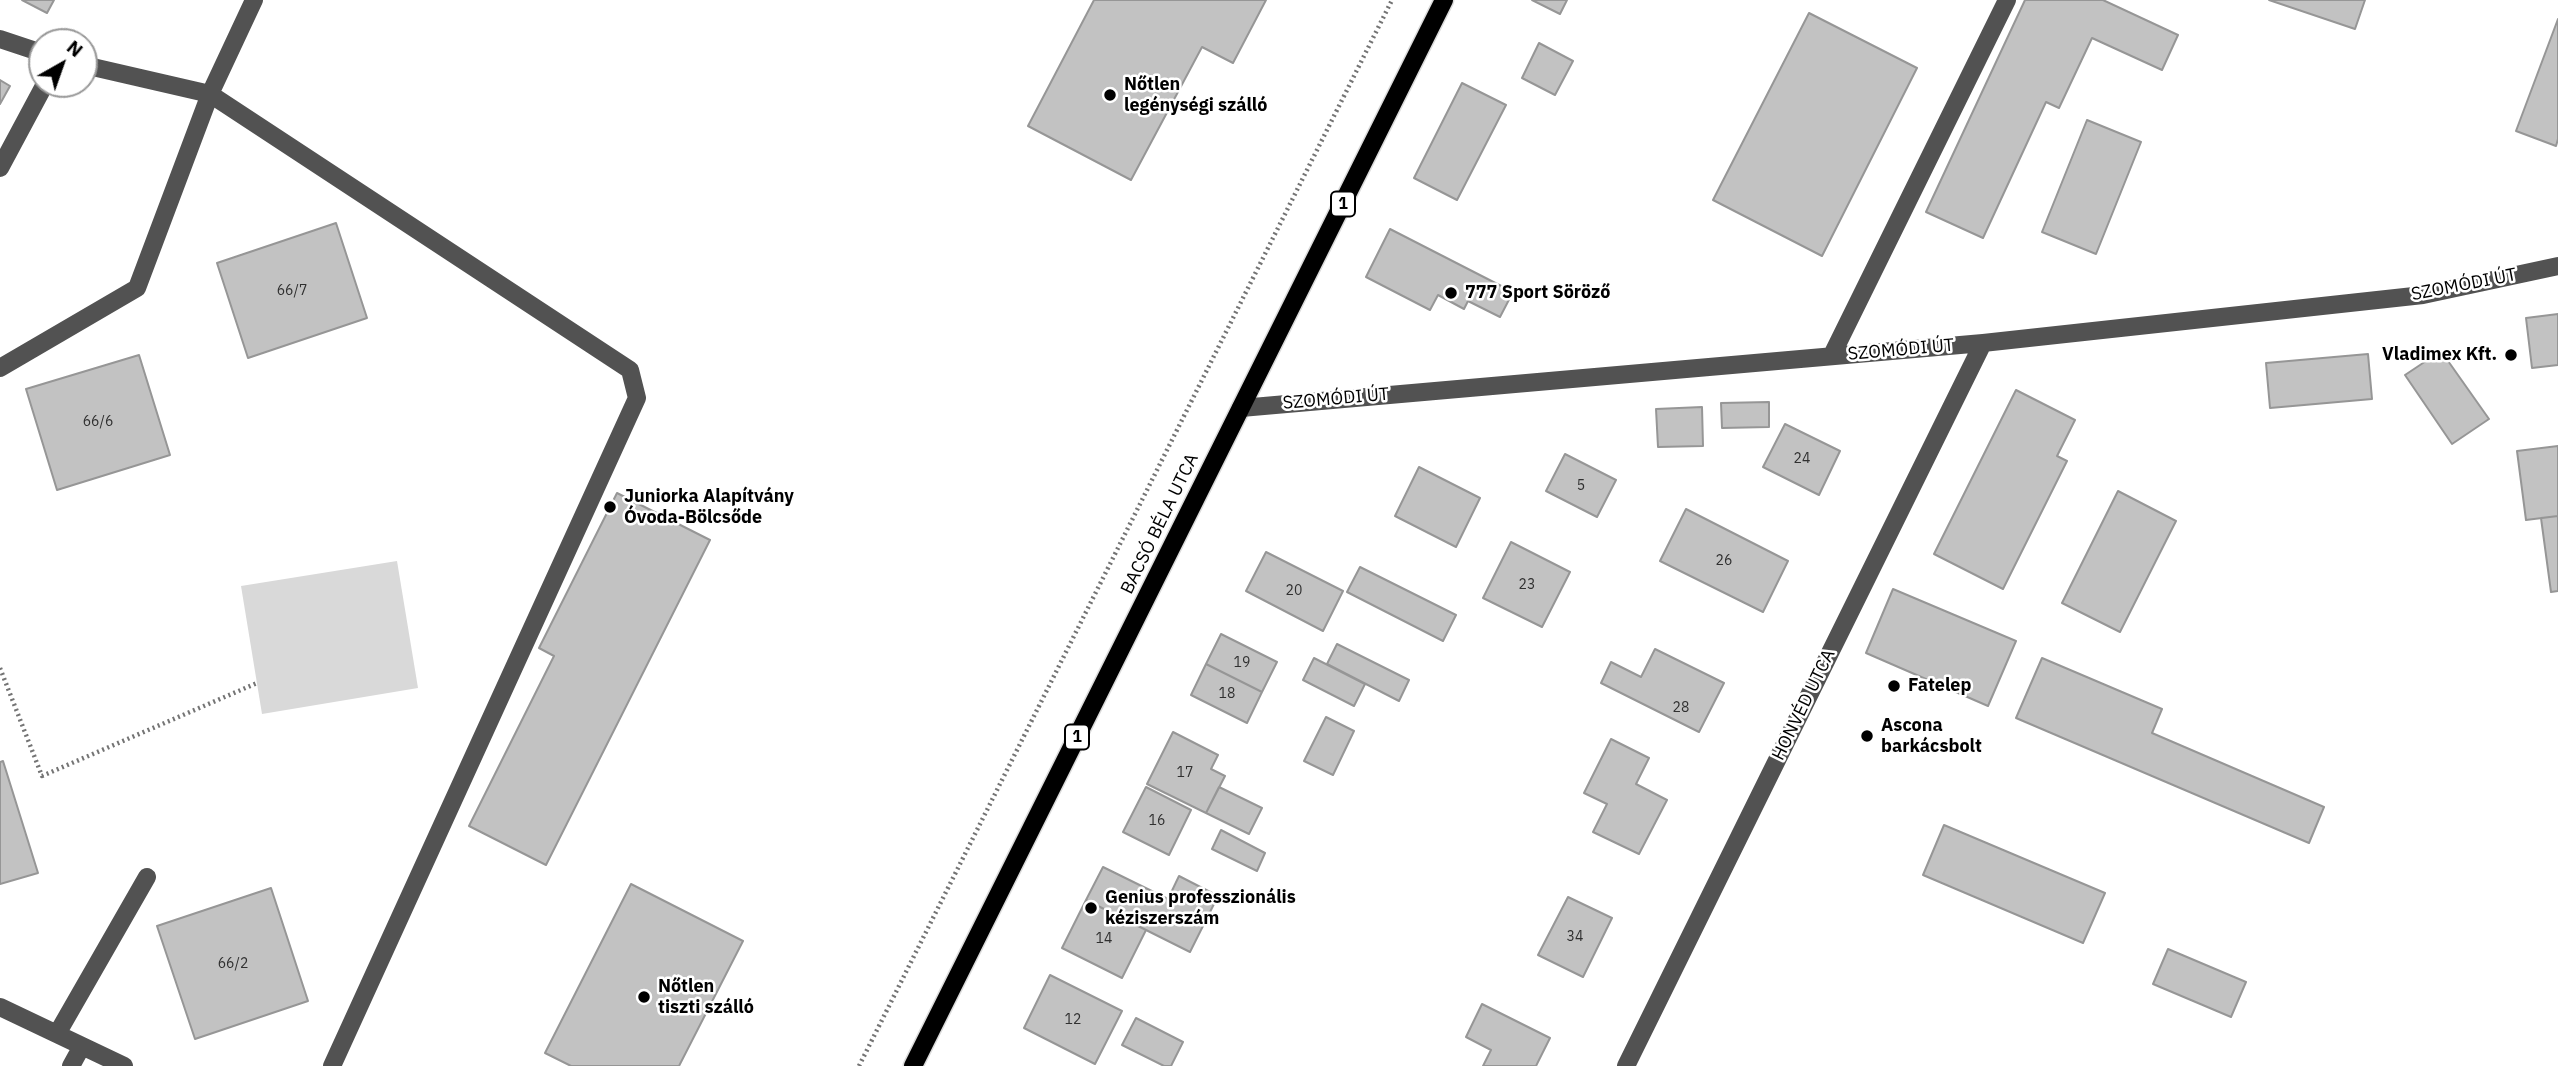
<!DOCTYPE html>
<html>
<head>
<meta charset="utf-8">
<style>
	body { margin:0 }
	#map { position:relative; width:2558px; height:1066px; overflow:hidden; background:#fff; font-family:"IBM Plex Sans",sans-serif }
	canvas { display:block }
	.north { position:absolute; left:28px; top:28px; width:70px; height:70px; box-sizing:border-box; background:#fff; border:2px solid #999; border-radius:50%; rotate:40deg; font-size:19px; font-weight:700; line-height:28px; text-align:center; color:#000 }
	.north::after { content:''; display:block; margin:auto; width:24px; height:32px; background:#000; clip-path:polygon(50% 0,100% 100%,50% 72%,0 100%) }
</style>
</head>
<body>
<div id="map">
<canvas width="2558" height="1066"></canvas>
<div class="north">N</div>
</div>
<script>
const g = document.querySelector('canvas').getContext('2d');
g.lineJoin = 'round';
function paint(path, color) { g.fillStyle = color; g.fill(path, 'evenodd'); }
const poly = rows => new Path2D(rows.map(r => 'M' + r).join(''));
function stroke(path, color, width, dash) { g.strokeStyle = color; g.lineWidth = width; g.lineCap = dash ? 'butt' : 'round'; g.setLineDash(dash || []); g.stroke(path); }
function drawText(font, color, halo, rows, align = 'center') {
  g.font = font + ' "IBM Plex Sans",sans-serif'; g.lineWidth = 5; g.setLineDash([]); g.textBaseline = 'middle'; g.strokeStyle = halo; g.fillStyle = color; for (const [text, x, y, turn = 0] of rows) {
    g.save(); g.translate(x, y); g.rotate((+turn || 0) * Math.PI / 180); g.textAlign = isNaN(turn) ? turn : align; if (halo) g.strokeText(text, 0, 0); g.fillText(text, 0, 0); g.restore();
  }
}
paint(poly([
	[397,561,418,688,262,714,241,586]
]), '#d9d9d9');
const building = poly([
	[22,0,54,0,47,13,22,0],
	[1094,0,1266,0,1233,63,1202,47,1131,180,1028,126,1094,0],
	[1532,0,1567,0,1560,14,1532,0],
	[2025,0,2103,0,2178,35,2162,70,2092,38,2059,108,2046,102,1983,238,1926,212,2025,0],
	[2269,0,2365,0,2355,29,2269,0],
	[1809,13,1917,68,1822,256,1713,200,1809,13],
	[2558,19,2558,139,2556,146,2516,131,2558,19],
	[1539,43,1573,61,1555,95,1522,78,1539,43],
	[0,80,10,86,0,104,0,80],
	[1462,83,1506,105,1457,200,1414,178,1462,83],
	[2087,120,2141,142,2096,254,2042,232,2087,120],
	[336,223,367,318,248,358,217,263,336,223],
	[1390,229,1513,292,1500,317,1468,301,1464,309,1438,295,1430,310,1366,277,1390,229],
	[2558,314,2558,365,2532,368,2526,318,2558,314],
	[2441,351,2489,419,2452,444,2405,375,2441,351],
	[2368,354,2372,399,2270,408,2266,363,2368,354],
	[139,355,170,455,57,490,26,389,139,355],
	[2016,390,2075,420,2057,456,2067,461,2003,589,1934,554,2016,390],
	[1769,402,1769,427,1722,428,1721,403,1769,402],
	[1702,407,1703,446,1658,447,1656,409,1702,407],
	[1785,424,1840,451,1819,495,1763,467,1785,424],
	[2558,446,2558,516,2526,520,2517,451,2558,446],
	[1565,454,1616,480,1597,517,1546,491,1565,454],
	[1419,467,1480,498,1456,547,1395,516,1419,467],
	[2118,491,2176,521,2120,632,2062,603,2118,491],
	[617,493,710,540,546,865,469,826,554,656,539,648,617,493],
	[1686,509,1788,561,1763,612,1660,561,1686,509],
	[2558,516,2558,591,2551,592,2541,518,2558,516],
	[1511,542,1570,572,1542,627,1483,598,1511,542],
	[1266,552,1343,591,1323,631,1246,591,1266,552],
	[1360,567,1456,615,1443,641,1347,592,1360,567],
	[1893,589,2016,641,1988,706,1866,653,1893,589],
	[1221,634,1277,662,1262,692,1206,664,1221,634],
	[1337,644,1409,680,1399,701,1327,664,1337,644],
	[1655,649,1724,683,1699,732,1601,683,1611,662,1641,677,1655,649],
	[1314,658,1365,684,1354,706,1303,680,1314,658],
	[2042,658,2162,709,2152,733,2324,807,2309,843,2016,718,2042,658],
	[1206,664,1262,692,1247,723,1191,695,1206,664],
	[1326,717,1354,731,1333,775,1304,761,1326,717],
	[1173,732,1218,755,1211,769,1225,776,1206,813,1147,784,1173,732],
	[1611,739,1649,758,1636,784,1667,800,1639,854,1593,832,1607,804,1584,793,1611,739],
	[3,761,38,873,0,884,0,762,3,761],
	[1146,787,1191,810,1169,855,1123,832,1146,787],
	[1219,787,1262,808,1249,834,1206,813,1219,787],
	[1944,825,2105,893,2083,943,1923,875,1944,825],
	[1221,830,1265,853,1257,871,1212,849,1221,830],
	[1103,867,1168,899,1179,876,1218,896,1190,952,1086,900,1103,867],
	[631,884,743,941,679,1066,571,1066,545,1053,631,884],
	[271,888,308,1001,195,1039,157,926,271,888],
	[1568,897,1612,918,1583,977,1538,955,1568,897],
	[1086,900,1146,930,1122,978,1062,948,1086,900],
	[2168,949,2246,982,2231,1017,2153,984,2168,949],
	[1050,975,1122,1011,1095,1064,1024,1028,1050,975],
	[1482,1004,1550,1038,1536,1066,1483,1066,1491,1050,1466,1037,1482,1004],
	[1136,1018,1183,1042,1171,1066,1164,1066,1122,1045,1136,1018]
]);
paint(building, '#c2c2c2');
stroke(building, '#969696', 2);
const major = poly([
	[913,1066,1444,0]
]);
stroke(major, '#dbdbdb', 21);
stroke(poly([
	[0,668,42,776,257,683],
	[859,1066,1392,0]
]), '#747474', 4.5, [2, 3.5]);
stroke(poly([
	[0,39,42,53],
	[84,65,210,94,254,0],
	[0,168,45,84],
	[1832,355,2007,0],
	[0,368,137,288,210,94,630,370,637,398,332,1066],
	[1241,408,1983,343,2423,295,2558,266],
	[0,1007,124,1066],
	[57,1034,147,877],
	[71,1066,82,1046],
	[1626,1066,1983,343]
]), '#525252', 18);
stroke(major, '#000', 18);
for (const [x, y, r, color] of [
	[1110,95,7,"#000"],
	[1451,293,7,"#000"],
	[2511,355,7,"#000"],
	[610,507,7,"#000"],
	[1894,686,7,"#000"],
	[1867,736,7,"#000"],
	[1091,908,7,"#000"],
	[644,997,7,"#000"]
]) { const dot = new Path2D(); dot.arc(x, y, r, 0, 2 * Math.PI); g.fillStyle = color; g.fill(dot); stroke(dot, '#fff', 2.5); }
drawText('14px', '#303030', null, [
	["66/7",292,291],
	["66/6",98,422],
	["24",1802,459],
	["5",1581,486],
	["26",1724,561],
	["23",1527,585],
	["20",1294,591],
	["19",1242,663],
	["18",1227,694],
	["28",1681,708],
	["17",1185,773],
	["16",1157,821],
	["34",1575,937],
	["14",1104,939],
	["66/2",233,964],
	["12",1073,1020]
]);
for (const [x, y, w] of [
	[1343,204,24],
	[1077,737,24]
]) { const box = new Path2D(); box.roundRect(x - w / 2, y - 12.5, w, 25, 5); g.fillStyle = '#fff'; g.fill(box); stroke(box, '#000', 2); }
drawText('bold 16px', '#000', null, [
	["1",1343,204],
	["1",1077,737]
]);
drawText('bold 18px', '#000', '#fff', [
	["Nőtlen",1124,85],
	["legénységi szálló",1124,106],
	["777 Sport Söröző",1465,293],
	["Vladimex Kft.",2497,355,"right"],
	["Juniorka Alapítvány",624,497],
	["Óvoda-Bölcsőde",624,518],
	["Fatelep",1908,686],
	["Ascona",1881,726],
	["barkácsbolt",1881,747],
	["Genius professzionális",1105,898],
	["kéziszerszám",1105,919],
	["Nőtlen",658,987],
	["tiszti szálló",658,1008]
], 'left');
drawText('18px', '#000', '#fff', [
	["SZOMÓDI ÚT",2464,285,-11],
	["SZOMÓDI ÚT",1901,350,-5],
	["SZOMÓDI ÚT",1336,399,-5],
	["BACSÓ BÉLA UTCA",1160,524,-64],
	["HONVÉD UTCA",1804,705,-64]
]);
</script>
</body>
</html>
